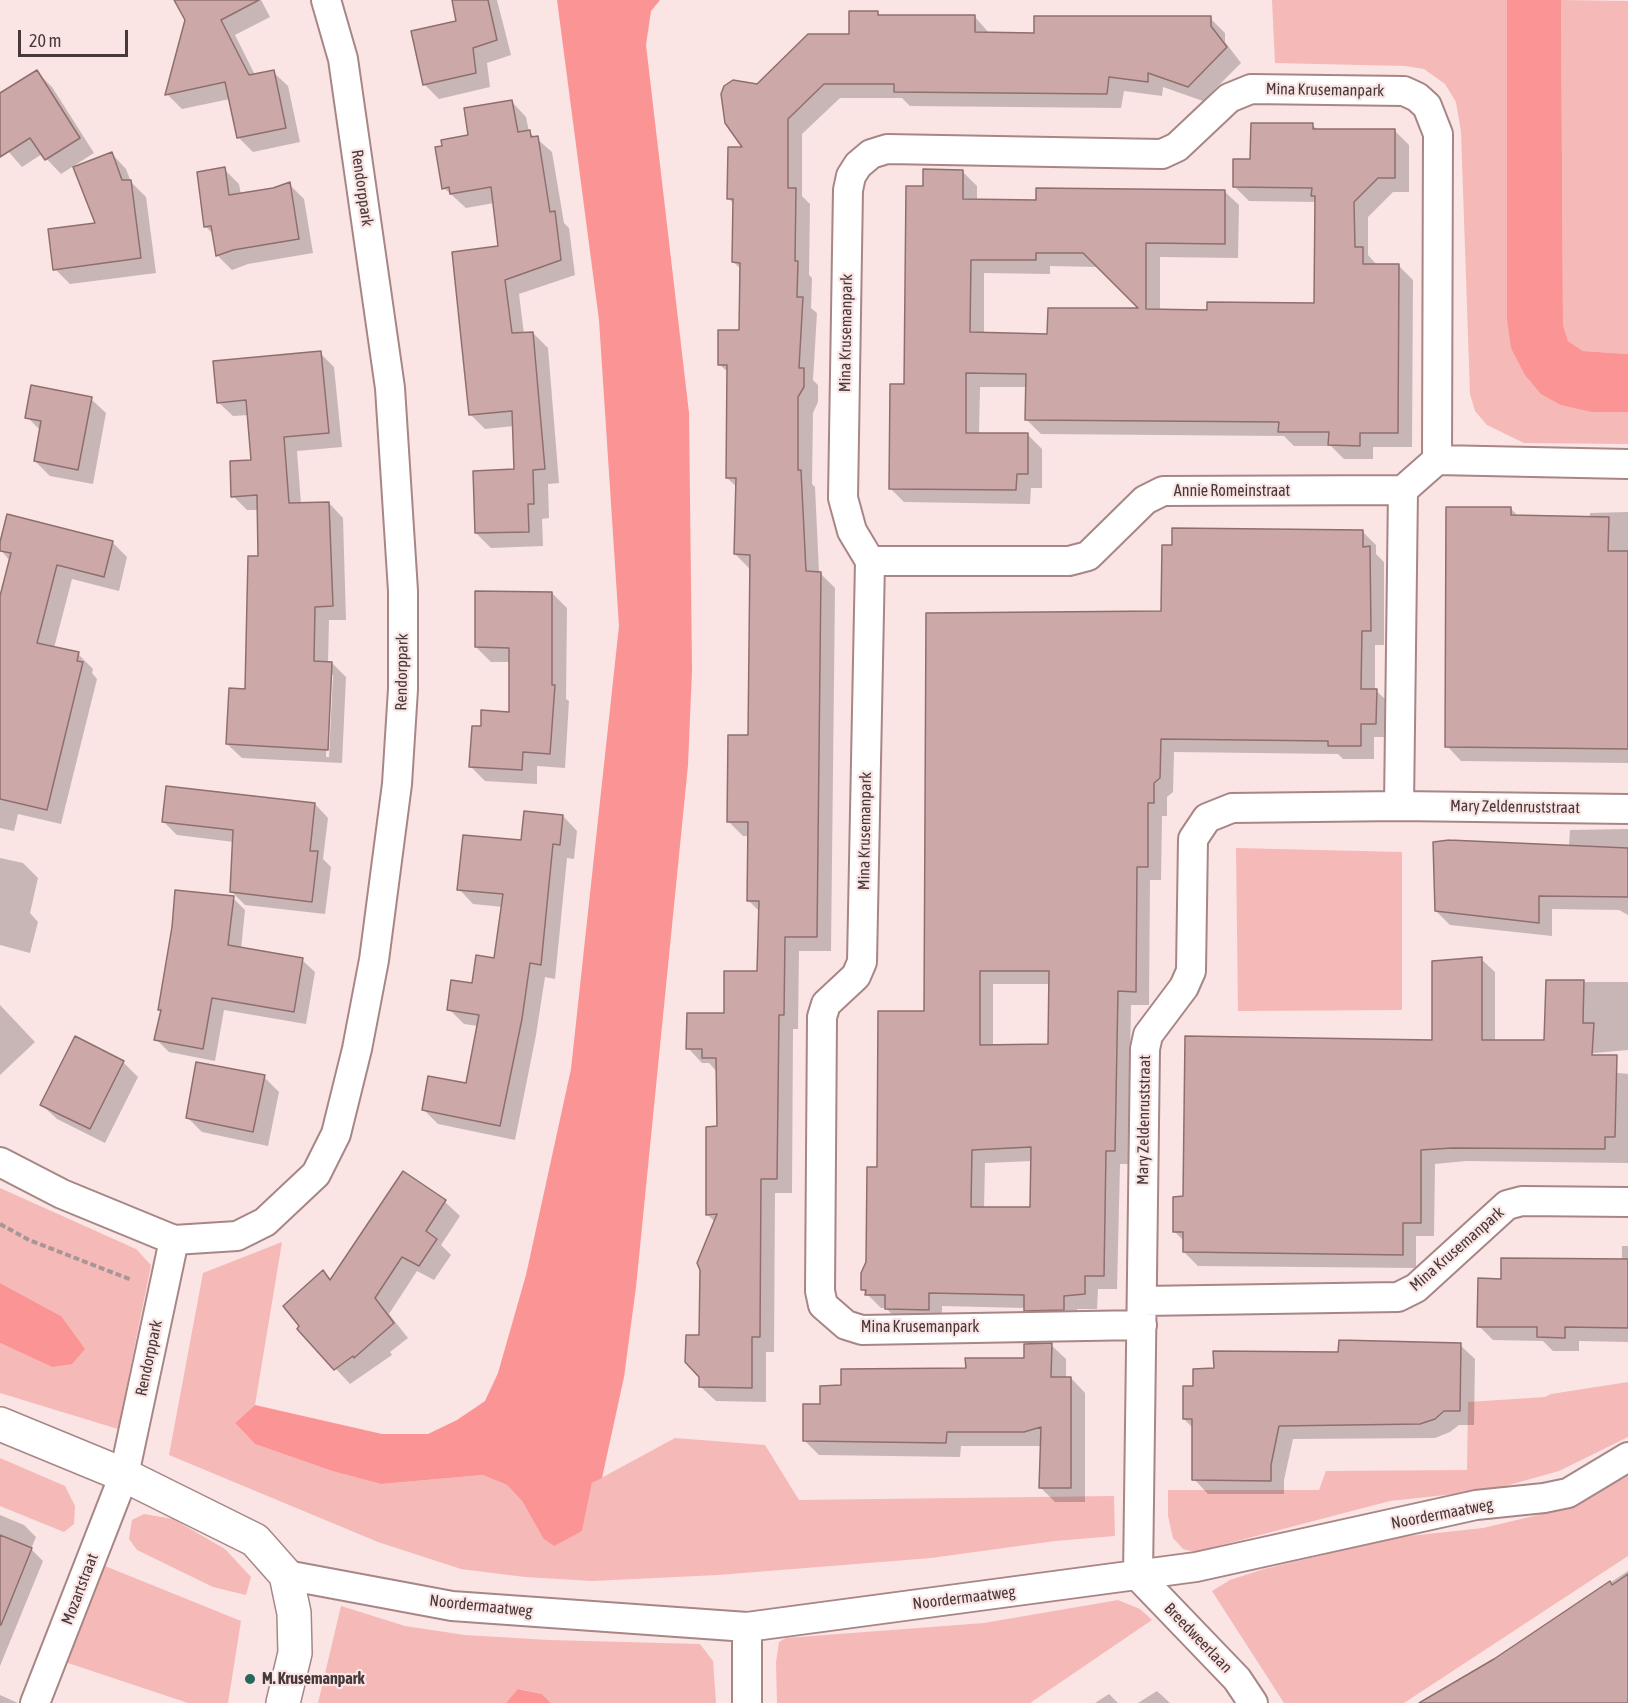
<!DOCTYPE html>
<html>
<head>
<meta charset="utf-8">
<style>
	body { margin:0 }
	#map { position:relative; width:1628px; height:1703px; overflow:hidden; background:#fae4e4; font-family:"Asap Condensed",sans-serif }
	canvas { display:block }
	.scale { position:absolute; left:18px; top:30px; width:110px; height:27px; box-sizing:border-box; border:3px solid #473939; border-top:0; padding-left:8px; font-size:18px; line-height:21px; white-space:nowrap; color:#473939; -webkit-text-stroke:4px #fae4e4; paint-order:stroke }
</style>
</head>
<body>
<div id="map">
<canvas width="1628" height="1703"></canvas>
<div class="scale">20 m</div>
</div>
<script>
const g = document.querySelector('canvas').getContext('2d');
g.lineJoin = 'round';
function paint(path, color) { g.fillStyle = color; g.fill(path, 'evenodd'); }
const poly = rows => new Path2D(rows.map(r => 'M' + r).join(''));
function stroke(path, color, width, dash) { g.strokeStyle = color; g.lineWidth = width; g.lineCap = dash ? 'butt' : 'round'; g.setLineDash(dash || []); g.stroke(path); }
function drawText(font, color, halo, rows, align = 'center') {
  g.font = font + ' "Asap Condensed",sans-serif'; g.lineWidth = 4.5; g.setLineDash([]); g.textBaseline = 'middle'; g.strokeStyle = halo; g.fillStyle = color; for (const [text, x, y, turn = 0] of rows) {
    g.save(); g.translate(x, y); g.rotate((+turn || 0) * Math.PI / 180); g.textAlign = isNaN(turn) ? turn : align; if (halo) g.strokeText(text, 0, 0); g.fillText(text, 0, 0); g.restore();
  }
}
paint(poly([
	[1272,0,1507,0,1507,319,1592,412,1628,412,1628,444,1524,443,1487,425,1475,411,1470,394,1461,132,1456,102,1445,84,1424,69,1405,66,1275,63],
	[1561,0,1628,1,1628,354,1583,351,1568,341,1563,325],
	[1236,848,1402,852,1402,1010,1238,1011],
	[0,1188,136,1249,151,1265,118,1429,0,1393,0,1343,52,1367,61,1316,0,1283],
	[282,1242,255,1405,235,1423,255,1444,332,1471,381,1484,483,1475,507,1485,522,1501,543,1538,582,1531,592,1483,675,1438,765,1445,799,1500,1114,1496,1115,1536,1055,1541,931,1558,718,1575,592,1581,525,1577,461,1569,378,1542,169,1455,203,1273],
	[1628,1382,1628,1437,1559,1471,1491,1490,1390,1501,1195,1552,1183,1549,1173,1538,1168,1516,1168,1490,1319,1490,1326,1471,1467,1470,1468,1402,1545,1397,1551,1394],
	[0,1458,65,1486,75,1506,74,1524,64,1532,0,1506],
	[1628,1476,1628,1556,1404,1703,1284,1703,1212,1591,1230,1580,1264,1569,1400,1537,1483,1528,1559,1510,1587,1500],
	[144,1514,173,1519,225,1549,251,1577,246,1595,213,1587,137,1550,129,1539,132,1520],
	[105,1566,241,1621,228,1703,188,1703,65,1662],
	[1118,1600,1140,1609,1152,1620,1030,1703,777,1703,776,1662,779,1642,786,1638,984,1623],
	[341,1606,405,1626,465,1635,549,1640,700,1644,713,1661,716,1703,551,1703,542,1694,519,1689,506,1703,318,1703]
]), '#f5b9b8');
paint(poly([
	[557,0,660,0,651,11,646,45,689,413,692,670,688,765,636,1287,624,1377,602,1478,592,1483,582,1531,554,1546,543,1538,522,1501,507,1485,483,1475,381,1484,332,1471,255,1444,235,1423,255,1405,382,1434,428,1434,457,1420,485,1401,498,1373,526,1275,571,1069,619,626,599,320],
	[1507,0,1561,0,1563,325,1568,341,1583,351,1628,354,1628,412,1592,412,1561,405,1541,394,1525,375,1511,348,1507,319],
	[0,1283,61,1316,85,1349,72,1364,52,1367,0,1343],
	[518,1689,542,1694,551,1703,506,1703]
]), '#fa9495');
paint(poly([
	[176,0,261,0,270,17,235,35,255,75,273,72,288,86,300,142,253,152,238,137,230,99,182,109,167,94,186,20],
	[454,0,497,0,511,55,487,63,490,87,439,99,424,84,458,22],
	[877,13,881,16,975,17,990,34,1035,34,1210,18,1225,33,1225,42,1241,63,1203,101,1163,87,1162,96,1124,91,1121,108,910,106,902,98,840,98,802,134,802,196,810,204,809,275,812,278,811,308,817,313,813,380,818,385,818,402,813,413,812,484,815,487,819,572,835,588,831,951,799,951,798,1029,793,1029,792,1193,775,1193,774,1352,766,1352,766,1402,716,1401,701,1387,701,1337,715,1222,707,1214,719,1128,718,1073,709,1063,702,1063,688,1048,725,1015,758,973,760,912,748,900,749,836,743,836,728,821,749,737,750,569,735,554,738,488,727,478,729,373,720,365,740,332,741,269,733,262,734,204,729,199,745,149,757,85,851,35],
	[37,72,52,87,94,153,61,174,42,154,22,167,0,142,0,95],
	[512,102,526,117,529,132,552,152,564,223,569,228,575,275,519,294,524,334,533,333,548,348,559,483,548,484,549,518,542,519,543,546,491,548,476,533,516,470,514,426,485,429,470,414,500,248,494,203,466,208,444,188,470,136],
	[1312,125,1318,130,1395,131,1409,145,1409,192,1393,192,1368,217,1368,255,1377,265,1399,266,1413,280,1412,447,1373,447,1373,459,1344,459,1331,446,1294,446,1284,436,1041,434,1027,420,1027,387,980,387,979,435,1028,435,1042,449,1042,488,1031,488,1030,504,904,502,890,488,905,386,924,187,962,171,977,186,977,201,1038,201,1224,191,1239,205,1238,258,1160,257,1160,311,1208,312,1315,305,1317,202,1249,201,1235,187,1252,161],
	[1050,266,1099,267,1142,310,1048,335,984,334,984,273,1050,274],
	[112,154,126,169,131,182,146,197,156,273,70,284,55,269,97,224],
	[224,169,239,184,241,195,289,184,304,199,313,253,248,264,232,270,217,255,214,235,206,227,199,173],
	[320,353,334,367,342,447,297,451,301,504,329,503,343,518,346,620,329,620,328,663,332,663,346,677,342,763,242,758,227,744,246,690,260,558,259,510,247,510,233,496,253,461,249,415,233,416,218,402],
	[330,675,333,675,329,757,326,757],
	[91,399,106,413,93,484,50,476,35,461,41,431,27,417],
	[1511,509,1519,517,1590,518,1590,513,1628,512,1628,763,1461,761,1447,746],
	[1362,531,1376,545,1376,554,1384,562,1384,645,1375,645,1375,690,1391,704,1390,737,1374,737,1374,759,1343,759,1338,754,1174,752,1173,792,1167,797,1167,816,1162,816,1161,880,1150,880,1149,1005,1131,1005,1128,1164,1120,1164,1117,1289,1098,1289,1097,1309,1077,1309,1077,1323,1039,1324,1025,1308,942,1306,942,1323,900,1323,886,1308,881,1308,862,1289,879,1168,925,1012,1162,613],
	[993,984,1050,984,1050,1046,993,1046],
	[1032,1161,1032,1208,984,1208,985,1163],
	[112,542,127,557,119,591,72,579,54,648,78,654,93,669,92,673,97,679,61,824,18,814,14,831,0,828,0,602,10,561,0,549],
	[552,593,567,608,566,699,569,701,565,768,537,766,537,784,485,781,470,766,482,728,511,714,510,662,491,662,476,647],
	[315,804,328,818,323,859,331,867,325,914,245,905,231,891,234,842,177,835,163,821],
	[563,816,577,831,574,859,567,858,555,979,545,977,536,1035,515,1140,438,1124,423,1109,467,1085,478,1026,464,1024,449,1009,495,960,503,907,473,904,459,889],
	[1628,829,1628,915,1619,910,1552,909,1552,936,1450,925,1436,911,1435,843,1569,845,1570,830],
	[0,858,23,863,38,878,30,913,38,922,30,953,0,945],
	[233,898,245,910,241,949,302,960,315,972,306,1024,224,1010,215,1061,169,1052,156,1039,162,1011,160,1009],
	[1481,959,1495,972,1495,1041,1544,1065,1628,1074,1628,1163,1466,1161,1435,1164,1434,1236,1416,1236,1416,1268,1198,1266,1184,1252,1184,1241,1174,1231,1184,1198,1433,1042],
	[1547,982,1628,982,1628,1050,1560,1056],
	[0,1005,35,1042,0,1075],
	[123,1062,138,1077,105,1143,57,1119,42,1105],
	[264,1077,279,1092,268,1146,202,1132,187,1117],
	[404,1174,445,1202,460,1216,441,1245,451,1255,434,1280,417,1271,389,1314,408,1338,390,1352,392,1355,350,1384,299,1329,323,1272,332,1281],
	[1622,1246,1628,1246,1628,1342,1579,1341,1579,1351,1553,1351,1543,1341,1493,1340,1479,1326,1503,1280,1622,1261],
	[1051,1345,1066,1359,1066,1378,1071,1378,1085,1393,1085,1502,1055,1502,1040,1487,1042,1446,961,1446,960,1457,819,1455,805,1441,822,1405,967,1370,1025,1359],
	[1460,1345,1475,1359,1474,1425,1459,1425,1450,1432,1435,1438,1293,1439,1284,1480,1284,1494,1208,1494,1194,1479,1193,1428,1184,1419,1194,1388,1215,1370,1340,1353],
	[0,1515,24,1525,36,1537,31,1549,43,1561,0,1666],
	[1628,1571,1628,1703,1454,1703,1446,1691],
	[1157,1691,1170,1703,1138,1703],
	[1109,1694,1118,1703,1095,1703],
	[0,1695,18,1703,0,1703]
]), '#0003');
const building = poly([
	[174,0,259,0,221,20,249,75,274,70,286,128,237,138,225,82,165,95,185,20,174,0],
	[452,0,488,0,497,40,473,48,476,73,423,85,411,31,456,21,452,0],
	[849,11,878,11,878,15,975,15,975,32,1034,33,1034,16,1211,16,1211,26,1227,47,1188,87,1148,73,1148,82,1109,77,1107,94,894,92,894,84,824,84,788,119,788,188,796,188,795,261,798,261,797,297,803,297,799,368,804,368,804,387,798,397,798,470,801,470,806,571,821,572,817,937,785,937,784,1015,779,1015,777,1179,761,1179,760,1337,752,1337,752,1388,699,1387,699,1377,685,1362,686,1335,699,1335,700,1270,697,1263,717,1214,706,1215,706,1127,717,1126,716,1058,702,1058,702,1049,686,1049,687,1013,724,1013,724,971,757,971,759,901,747,901,748,822,727,822,728,735,748,735,750,555,734,554,736,478,726,478,727,365,718,365,718,330,739,330,740,263,732,262,733,199,727,199,728,147,742,147,725,123,721,94,724,86,733,80,757,84,808,34,849,34,849,11],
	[37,70,80,138,45,160,30,138,0,157,0,93,37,70],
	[512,100,518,132,530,130,531,137,538,136,550,212,555,211,561,260,505,280,512,333,533,332,545,469,533,470,534,504,528,504,529,532,475,533,473,471,514,469,512,411,469,415,452,252,498,246,491,187,450,194,449,187,442,189,435,147,442,146,441,140,468,135,464,108,512,100],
	[1251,123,1313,123,1313,129,1395,129,1395,178,1378,178,1354,202,1355,247,1363,247,1363,264,1399,264,1398,433,1360,433,1360,446,1328,445,1329,432,1278,432,1279,422,1025,420,1026,374,966,373,966,433,1028,433,1028,474,1017,474,1016,490,889,489,890,384,904,384,906,186,923,186,923,169,963,170,963,199,1036,200,1036,188,1225,190,1225,244,1146,243,1146,309,1207,310,1207,302,1314,303,1315,196,1311,196,1312,188,1233,187,1233,159,1250,159,1251,123],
	[1036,253,1083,253,1138,308,1048,308,1047,334,970,332,971,260,1036,260,1036,253],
	[112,152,122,180,131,180,141,258,53,270,48,229,95,223,73,167,112,152],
	[225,167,229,195,273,188,290,182,299,239,233,250,216,256,211,226,204,227,197,172,225,167],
	[321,351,329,433,284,437,289,503,329,502,333,606,315,607,314,661,332,662,328,750,226,744,229,688,245,689,248,556,258,556,257,495,231,497,230,461,251,460,246,400,217,403,213,361,321,351],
	[31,385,92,397,78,470,34,461,41,421,25,418,31,385],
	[1446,507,1511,507,1511,515,1609,517,1608,551,1628,551,1628,749,1445,747,1446,507],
	[7,514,113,541,104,577,57,565,37,643,79,652,77,661,83,662,47,810,0,799,0,596,11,553,0,551,0,542,7,514],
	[1172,528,1363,530,1363,547,1370,546,1371,631,1362,631,1361,689,1377,689,1376,724,1361,724,1361,746,1328,746,1328,741,1161,739,1160,778,1154,783,1154,803,1148,803,1148,867,1137,867,1136,992,1118,991,1115,1151,1106,1151,1104,1276,1085,1276,1085,1294,1064,1296,1064,1310,1024,1311,1024,1295,929,1293,929,1310,885,1309,885,1295,865,1295,866,1290,861,1290,861,1273,866,1262,867,1167,877,1167,878,1011,924,1011,926,613,1161,611,1162,545,1172,545,1172,528],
	[980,971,1049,971,1048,1044,980,1045,980,971],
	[1031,1147,1030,1207,971,1207,972,1150,1031,1147],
	[475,591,552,592,552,685,555,685,550,754,523,752,522,770,469,767,472,726,481,726,481,710,509,712,509,648,475,647,475,591],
	[166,786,315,803,310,851,318,851,312,902,230,892,233,830,162,822,166,786],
	[524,811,563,815,560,845,553,844,541,965,530,963,522,1019,500,1126,422,1110,428,1076,466,1083,479,1015,447,1010,451,980,472,983,476,955,494,958,503,894,457,890,463,835,521,840,524,811],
	[1449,840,1628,848,1628,897,1539,896,1539,923,1435,911,1433,842,1449,840],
	[175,890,234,896,228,945,303,958,294,1012,212,998,203,1049,154,1040,161,1010,158,1010,172,927,175,890],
	[1482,957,1482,1040,1544,1040,1546,980,1584,980,1583,1023,1594,1023,1592,1055,1617,1055,1615,1137,1605,1137,1605,1149,1452,1148,1421,1150,1421,1223,1403,1223,1403,1255,1183,1252,1183,1232,1173,1232,1173,1197,1183,1196,1185,1036,1432,1040,1432,961,1482,957],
	[75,1036,124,1061,90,1129,40,1105,75,1036],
	[196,1062,265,1075,253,1132,186,1118,196,1062],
	[403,1171,446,1200,426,1231,437,1239,419,1266,402,1257,375,1298,394,1323,354,1358,353,1356,334,1370,297,1329,299,1326,283,1306,323,1270,330,1280,403,1171],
	[1501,1258,1628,1259,1628,1328,1565,1327,1565,1338,1537,1337,1537,1327,1477,1327,1478,1278,1501,1279,1501,1258],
	[1339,1340,1461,1343,1460,1411,1444,1411,1435,1419,1420,1424,1279,1426,1271,1465,1271,1481,1192,1480,1192,1419,1183,1419,1183,1386,1193,1386,1193,1369,1214,1368,1213,1351,1338,1352,1339,1340],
	[1052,1343,1051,1377,1071,1377,1071,1488,1039,1488,1041,1427,1024,1432,947,1432,946,1443,803,1441,803,1404,820,1404,820,1386,841,1385,841,1369,966,1368,965,1358,1024,1358,1024,1344,1052,1343],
	[0,1535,32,1548,1,1625,0,1625,0,1535],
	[1628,1574,1628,1703,1419,1703,1494,1659,1610,1581,1612,1585,1628,1574]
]);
paint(building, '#cca9a8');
stroke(building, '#8f6f6e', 1.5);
const minor = poly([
	[870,561,1069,561,1088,556,1145,500,1163,491,1403,490,1437,460],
	[1399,806,1403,490],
	[0,1162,62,1194,174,1240,237,1236,265,1222,316,1174,336,1134,357,1049,374,960,397,784,403,689,403,591,390,388,343,59,326,0],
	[1143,1301,1398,1297,1416,1288,1507,1205,1522,1201,1628,1202],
	[1142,1325,862,1330,846,1325,823,1305,820,1291,822,1017,826,1004,856,976,862,962,870,561,852,531,843,498,848,190,851,176,858,165,871,154,887,149,1162,154,1177,147,1229,98,1251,89,1404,91,1417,97,1427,106,1438,134,1437,460,1628,464],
	[286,1575,452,1606,747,1627,1196,1567,1476,1505,1544,1498,1568,1493,1628,1457],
	[1138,1576,1145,1049,1148,1035,1184,987,1191,971,1193,839,1207,818,1232,808,1399,806,1628,809],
	[1138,1576,1237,1679,1253,1703],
	[35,1703,124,1475,174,1240],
	[747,1703,747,1627]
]);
const tertiary = poly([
	[0,1424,124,1475,255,1540,286,1575,294,1613,295,1653,283,1703]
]);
stroke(minor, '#a78685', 32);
stroke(tertiary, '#a78685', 36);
stroke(poly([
	[0,1224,29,1240,132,1280]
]), '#a89696', 4, [6, 3]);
stroke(minor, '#fff', 28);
stroke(tertiary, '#fff', 33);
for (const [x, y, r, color] of [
	[250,1679,6,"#24695b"]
]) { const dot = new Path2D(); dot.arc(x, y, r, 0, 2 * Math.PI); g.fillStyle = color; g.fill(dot); stroke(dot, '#fae4e4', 2); }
drawText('16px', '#473939', '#fae4e4', [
	["Mina Krusemanpark",1325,90,1],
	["Rendorppark",362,188,82],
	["Mina Krusemanpark",846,333,-89],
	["Annie Romeinstraat",1232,491],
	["Rendorppark",402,672,-89],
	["Mary Zeldenruststraat",1515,807,1],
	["Mina Krusemanpark",865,831,-89],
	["Mary Zeldenruststraat",1144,1120,-89],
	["Mina Krusemanpark",1457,1249,-41],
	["Mina Krusemanpark",920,1327],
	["Rendorppark",149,1358,-78],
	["Noordermaatweg",1442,1514,-11],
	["Mozartstraat",80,1589,-69],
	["Noordermaatweg",964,1598,-7],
	["Noordermaatweg",481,1606,6],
	["Breedweerlaan",1198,1638,46]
]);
drawText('bold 16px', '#473939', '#fae4e4', [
	["M. Krusemanpark",262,1679]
], 'left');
</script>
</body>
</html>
